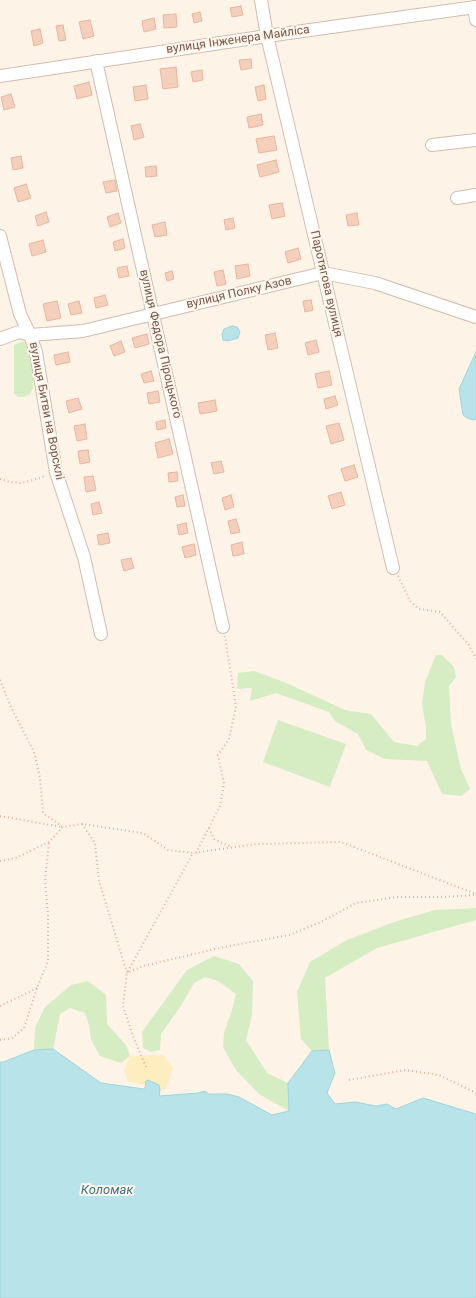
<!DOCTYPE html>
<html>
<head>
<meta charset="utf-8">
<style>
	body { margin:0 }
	canvas { display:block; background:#fdf3e6 }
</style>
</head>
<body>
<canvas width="476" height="1298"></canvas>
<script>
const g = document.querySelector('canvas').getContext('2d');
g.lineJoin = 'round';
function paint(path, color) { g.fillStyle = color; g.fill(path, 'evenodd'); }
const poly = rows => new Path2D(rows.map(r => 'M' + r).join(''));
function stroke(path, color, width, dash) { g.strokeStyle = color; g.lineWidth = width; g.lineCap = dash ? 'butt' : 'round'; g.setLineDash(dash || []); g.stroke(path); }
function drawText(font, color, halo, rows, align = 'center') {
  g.font = font + ' Roboto,sans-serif'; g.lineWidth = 4; g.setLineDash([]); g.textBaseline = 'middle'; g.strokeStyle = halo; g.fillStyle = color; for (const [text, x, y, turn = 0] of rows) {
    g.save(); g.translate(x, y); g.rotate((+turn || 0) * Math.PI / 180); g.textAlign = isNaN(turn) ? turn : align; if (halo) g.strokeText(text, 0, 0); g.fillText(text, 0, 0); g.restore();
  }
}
paint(poly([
	[21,342,27,342,36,369,33,372,33,388,29,395,24,397,18,397,14,393,14,345],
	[436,655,442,655,454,667,456,677,449,686,451,724,461,769,470,789,461,796,442,794,427,761,385,759,366,750,358,734,335,721,329,712,276,693,250,701,252,688,237,689,238,673,254,671,284,682,345,710,371,714,394,742,417,746,426,739,426,727,422,704,425,682],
	[278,720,346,744,330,787,263,762],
	[476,908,476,920,377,948,325,978,329,1050,312,1051,301,1039,297,992,310,962,347,940,397,921,435,910],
	[214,956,239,964,253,981,252,1015,246,1040,267,1073,288,1083,289,1111,259,1094,236,1070,223,1047,224,1033,232,1010,236,994,218,981,205,977,194,983,180,1007,161,1034,160,1050,151,1052,143,1048,142,1032,187,970],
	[88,981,106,995,107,1024,126,1045,130,1056,121,1063,100,1056,91,1040,89,1025,85,1013,70,1008,60,1014,53,1049,34,1050,35,1028,45,1007,71,985]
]), '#d6ecc3');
paint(poly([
	[163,1055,173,1068,166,1089,160,1090,159,1085,146,1085,128,1081,124,1070,130,1056]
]), '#feedbe');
const water = poly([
	[232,326,237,327,240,332,238,338,228,341,223,340,222,334,224,329,232,326],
	[476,352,476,419,473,420,467,418,463,415,459,389,476,352],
	[53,1049,101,1083,144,1089,146,1085,145,1082,148,1080,159,1085,160,1090,159,1096,198,1093,205,1091,209,1094,227,1094,239,1097,272,1115,289,1111,288,1083,312,1051,329,1050,335,1073,327,1093,335,1104,355,1102,376,1106,387,1104,396,1109,423,1098,476,1114,476,1298,0,1298,0,1062,3,1062,34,1050,53,1049]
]);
paint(water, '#b8e4e9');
stroke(water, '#9ed4db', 1);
const building = poly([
	[241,6,243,15,232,17,230,8,241,6],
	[200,12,202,21,194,23,192,14,200,12],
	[176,14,177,27,164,28,163,15,176,14],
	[154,18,156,29,144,32,142,21,154,18],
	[90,20,94,36,83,39,79,22,90,20],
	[63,25,66,40,59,41,56,26,63,25],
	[40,29,43,43,34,46,31,31,40,29],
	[251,59,252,68,241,70,239,60,251,59],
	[176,67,178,87,163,89,160,69,176,67],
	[202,70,203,80,193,82,191,72,202,70],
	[89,82,92,95,77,99,74,86,89,82],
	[146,85,148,99,135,101,133,87,146,85],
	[264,85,266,99,258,101,255,87,264,85],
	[11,94,15,107,4,110,1,97,11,94],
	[261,114,263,125,249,128,247,117,261,114],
	[140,124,144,137,134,140,131,126,140,124],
	[274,136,277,150,259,153,256,139,274,136],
	[21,156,23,168,13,170,11,158,21,156],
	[276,160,279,172,260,177,257,165,276,160],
	[156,166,157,176,146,177,145,167,156,166],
	[115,180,117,191,106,193,103,182,115,180],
	[26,184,31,198,18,202,14,188,26,184],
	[282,203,285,216,272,219,269,205,282,203],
	[46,212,49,222,38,226,35,216,46,212],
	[118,213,121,223,110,227,107,217,118,213],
	[357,213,359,225,348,226,346,215,357,213],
	[233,218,235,228,226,230,224,220,233,218],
	[165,222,167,235,155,237,152,225,165,222],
	[123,239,125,248,115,251,113,242,123,239],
	[43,240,46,252,32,256,29,244,43,240],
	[298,248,301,259,288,263,285,252,298,248],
	[248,264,250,276,237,279,235,266,248,264],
	[127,266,129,276,119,278,117,268,127,266],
	[223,270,226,284,217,286,214,272,223,270],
	[172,271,174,279,167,281,165,273,172,271],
	[105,295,108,305,96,308,94,298,105,295],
	[311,300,313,310,305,312,303,301,311,300],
	[57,301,61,318,47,321,43,304,57,301],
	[79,301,82,313,71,315,68,304,79,301],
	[275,333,278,348,268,350,265,335,275,333],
	[147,334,149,344,135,348,132,338,147,334],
	[316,340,319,352,308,355,305,343,316,340],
	[121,341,125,352,114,356,110,346,121,341],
	[68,352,70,362,56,365,54,355,68,352],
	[151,371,154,381,144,383,141,374,151,371],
	[329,371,332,385,318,388,315,374,329,371],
	[158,391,160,402,149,404,147,393,158,391],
	[335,396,338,405,326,409,324,399,335,396],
	[78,398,82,409,69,413,66,401,78,398],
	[215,400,217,411,200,414,198,403,215,400],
	[165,420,166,428,157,430,156,422,165,420],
	[339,423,344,440,331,444,326,426,339,423],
	[85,424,87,439,77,441,74,426,85,424],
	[169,439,173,454,158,458,155,443,169,439],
	[88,450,90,462,80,464,78,451,88,450],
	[221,461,224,472,214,474,211,463,221,461],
	[354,465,358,477,345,481,341,469,354,465],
	[177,472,178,481,169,482,168,473,177,472],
	[93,476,96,490,86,492,84,477,93,476],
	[341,492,345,505,332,509,328,496,341,492],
	[183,495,185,506,177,507,175,497,183,495],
	[231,495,234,507,225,510,222,498,231,495],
	[99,502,102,513,93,515,91,504,99,502],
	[236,519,240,532,231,534,228,521,236,519],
	[186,523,188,533,179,535,177,525,186,523],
	[108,533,110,543,99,545,97,535,108,533],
	[242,542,244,554,233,556,231,545,242,542],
	[194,544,196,555,185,558,182,547,194,544],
	[131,558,134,568,124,571,121,560,131,558]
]);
paint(building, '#f4cfbb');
stroke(building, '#e8b59b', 1);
const minor = poly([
	[261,0,267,36,393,568],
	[474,7,476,20],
	[96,61,223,627],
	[0,76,267,36,476,7],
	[432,145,476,140],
	[457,198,476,195],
	[0,236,20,314,30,335,36,352,56,472,84,557,101,634],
	[0,339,19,332,30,335,83,331,323,273,375,283,476,317]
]);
stroke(minor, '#d2bcad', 14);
stroke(poly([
	[0,479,10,482,21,483,33,480,45,476],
	[398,576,410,601,419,609,440,612,469,645,476,659],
	[0,680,11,707,34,752,40,778,43,813,63,827],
	[0,816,62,827],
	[82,824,95,843,99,881,127,973,143,966,224,947,289,935,321,922,356,903,397,897,441,897,476,895],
	[209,828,214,839,231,847],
	[196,853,220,806,224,784,218,755,229,739,236,707,225,636],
	[0,861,16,858,49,842,63,827,82,824,143,833,168,850,193,853,257,844,341,842,476,894],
	[0,1006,37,988],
	[0,1040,12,1038,24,1028,37,988,48,961,48,914,45,881,49,842],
	[146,1067,133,1036,123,1006,127,973,193,853],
	[349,1080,405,1070,439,1075,476,1093]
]), '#dab29e', 2, [1, 3]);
stroke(minor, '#fff', 12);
drawText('12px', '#785749', '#fff7ed', [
	["вулиця Інженера Майліса",238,40,-8],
	["Паротягова вулиця",326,284,77],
	["вулиця Полку Азов",239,293,-13],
	["вулиця Федора Піроцького",160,344,77],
	["вулиця Битви на Ворсклі",46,411,79]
]);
drawText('italic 13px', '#3b767e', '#fff7ed', [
	["Коломак",107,1191]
]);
</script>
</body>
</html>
